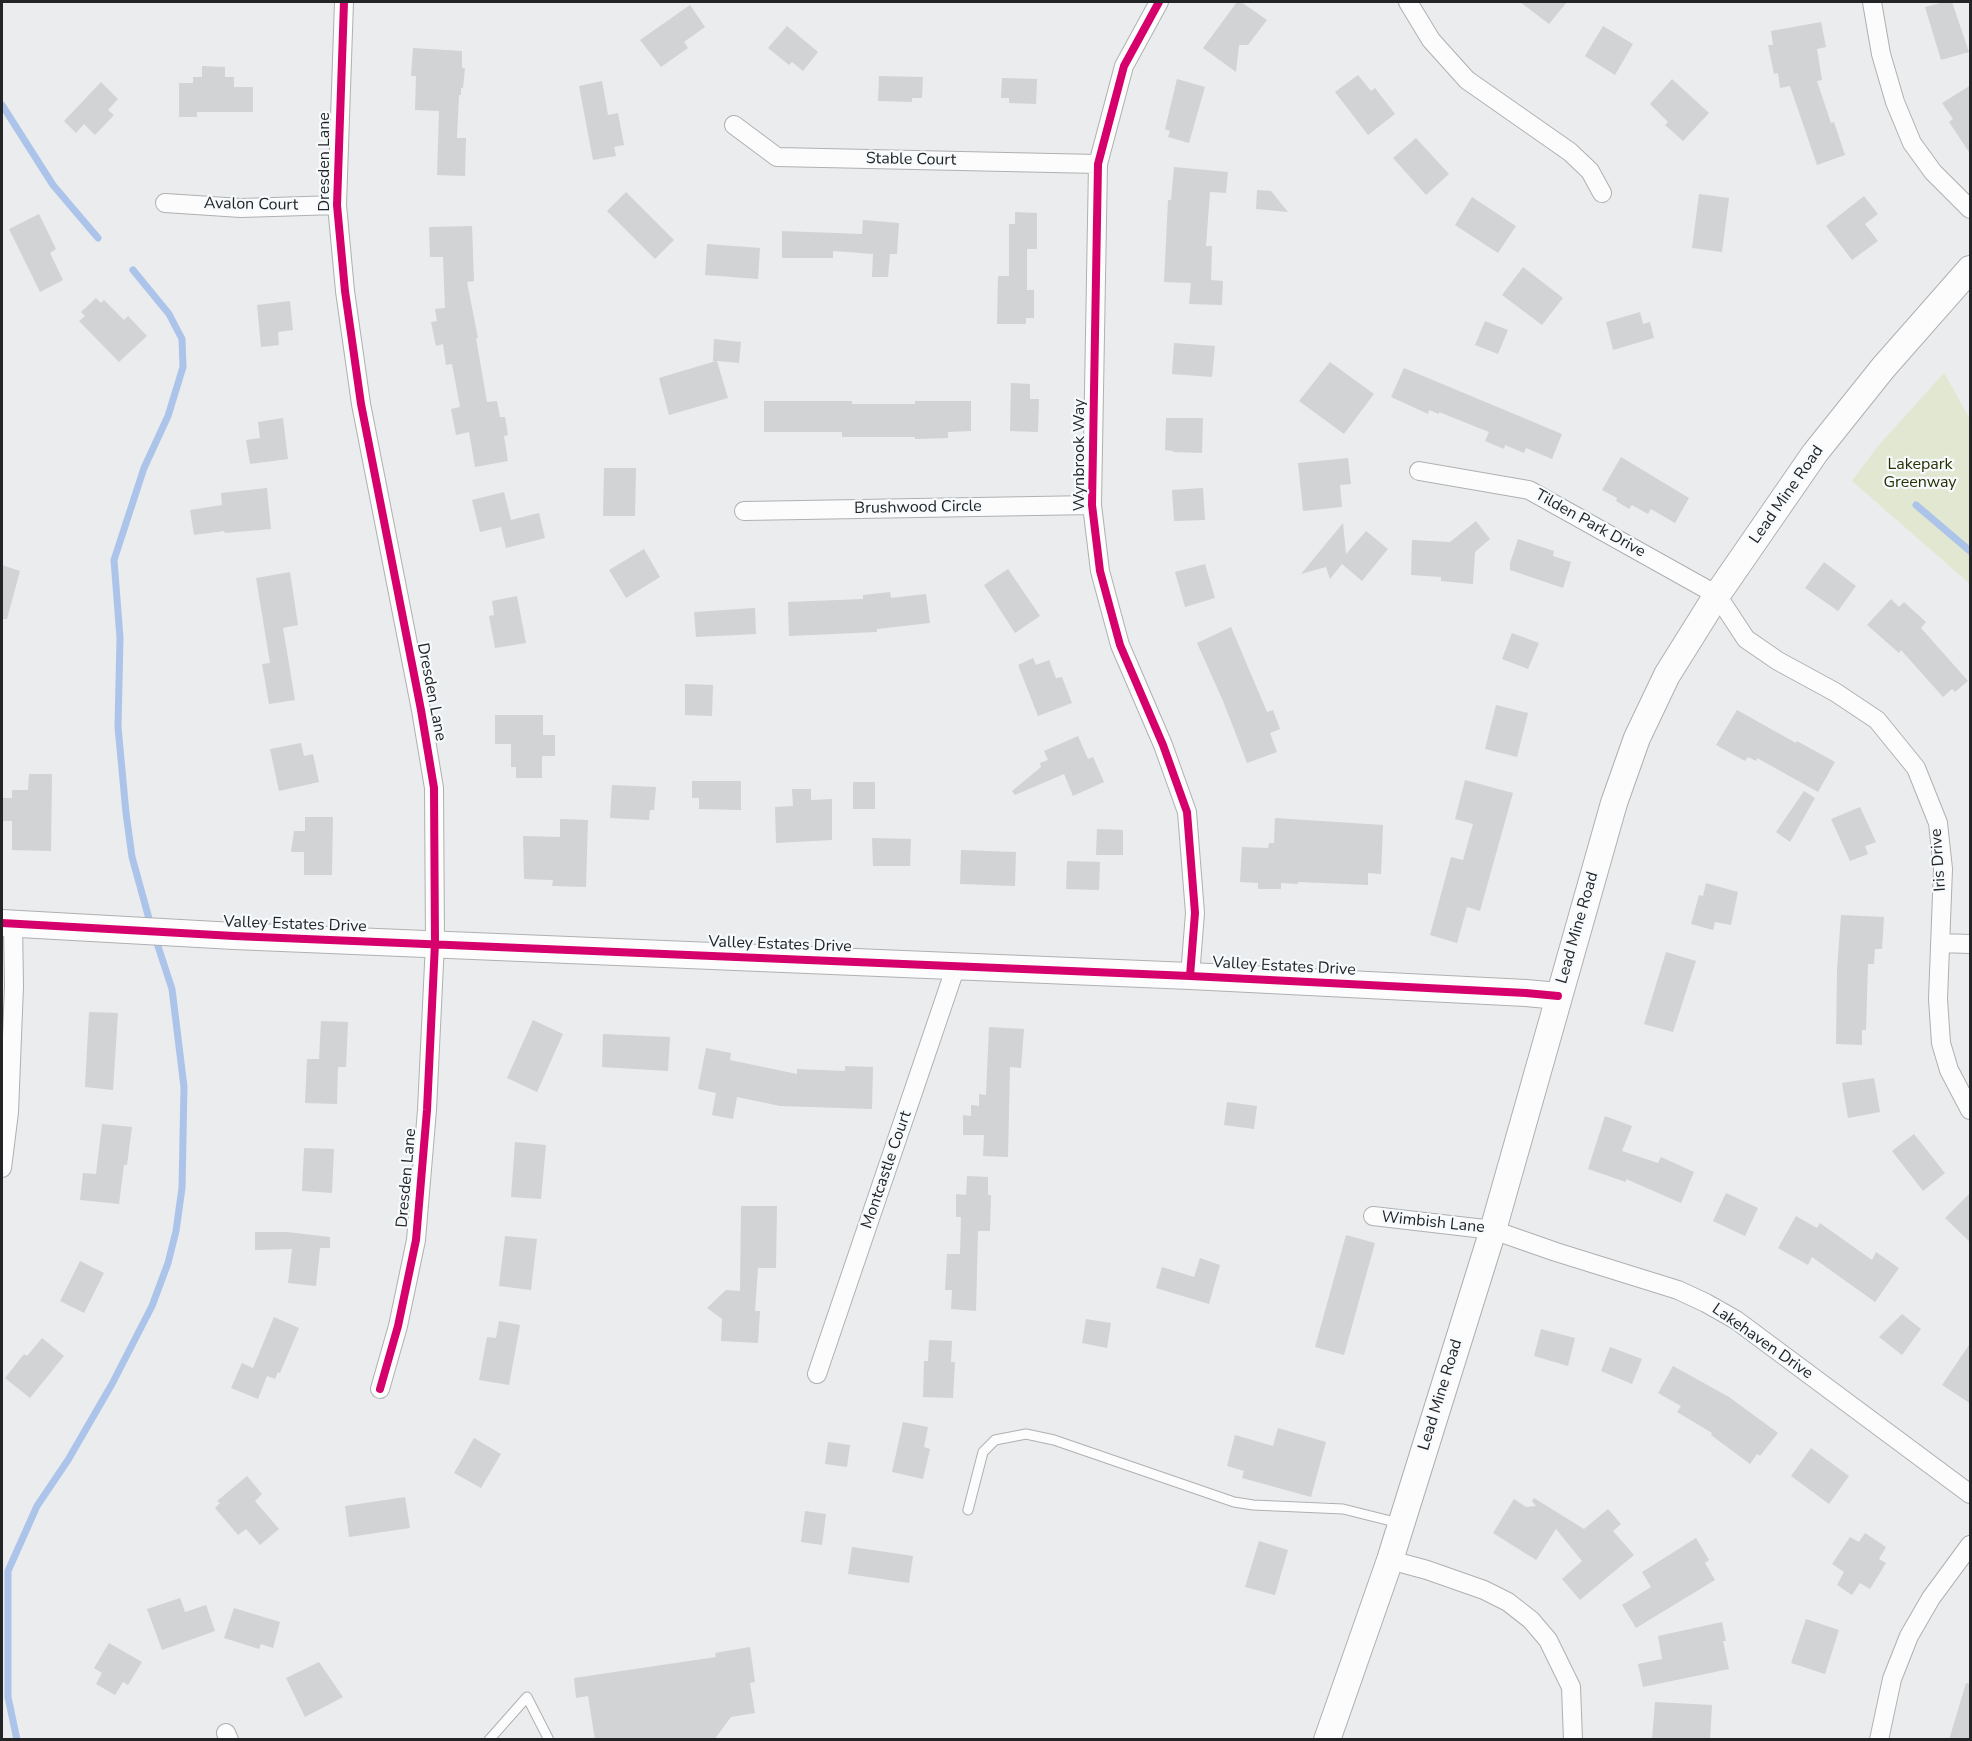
<!DOCTYPE html>
<html>
<head>
<meta charset="utf-8">
<style>
	body { margin:0 }
	#map { position:relative; width:1972px; height:1741px; overflow:hidden; background:#eaecee; font-family:"Nunito Sans",sans-serif }
	canvas { display:block }
	.frame { position:absolute; inset:0; border:3px solid #232425; pointer-events:none }
</style>
</head>
<body>
<div id="map">
<canvas width="1972" height="1741"></canvas>
<div class="frame"></div>
</div>
<script>
const g = document.querySelector('canvas').getContext('2d');
g.lineJoin = 'round';
function paint(path, color) { g.fillStyle = color; g.fill(path, 'evenodd'); }
const poly = rows => new Path2D(rows.map(r => 'M' + r).join(''));
function stroke(path, color, width, dash) { g.strokeStyle = color; g.lineWidth = width; g.lineCap = dash ? 'butt' : 'round'; g.setLineDash(dash || []); g.stroke(path); }
function drawText(font, color, halo, rows, align = 'center') {
  g.font = font + ' "Nunito Sans",sans-serif'; g.lineWidth = 4.5; g.setLineDash([]); g.textBaseline = 'middle'; g.strokeStyle = halo; g.fillStyle = color; for (const [text, x, y, turn = 0] of rows) {
    g.save(); g.translate(x, y); g.rotate((+turn || 0) * Math.PI / 180); g.textAlign = isNaN(turn) ? turn : align; if (halo) g.strokeText(text, 0, 0); g.fillText(text, 0, 0); g.restore();
  }
}
paint(poly([
	[1944,373,1970,419,1970,584,1852,481,1878,446]
]), '#e2e7d1');
stroke(poly([
	[2,105,53,185,98,238],
	[133,270,169,314,182,339,183,367,168,416,144,468,114,560,120,638,118,727,126,813,132,857,151,926],
	[1916,505,1970,551],
	[17,1740,8,1697,8,1571,37,1506,68,1460,112,1384,152,1306,168,1263,176,1231,182,1188,184,1087,172,989,155,937]
]), '#acc4ea', 7);
paint(poly([
	[1237,2,1241,2,1267,20,1248,45,1239,45,1236,72,1203,48],
	[1520,2,1567,2,1549,24],
	[1944,2,1952,2,1969,52,1941,60,1925,7],
	[690,5,705,27,684,42,688,48,661,67,640,40],
	[1821,22,1826,47,1817,49,1822,80,1817,81,1831,123,1834,122,1845,155,1817,165,1790,86,1780,88,1778,73,1774,74,1768,45,1773,45,1771,31],
	[787,26,818,52,803,71,792,62,789,65,768,48],
	[1603,26,1633,44,1615,75,1585,56],
	[413,48,462,51,462,68,465,68,463,88,461,88,461,95,459,95,457,138,466,138,465,176,437,175,439,111,415,110,416,76,411,76],
	[202,66,225,67,225,77,234,77,234,87,253,87,253,112,197,112,197,117,179,117,179,83,193,83,193,77,202,77],
	[1358,75,1371,91,1375,88,1395,114,1368,135,1335,92],
	[879,76,923,77,922,98,912,98,912,102,878,101],
	[1002,78,1037,79,1036,104,1009,103,1009,98,1001,98],
	[1177,79,1205,87,1189,143,1168,137,1170,131,1165,129],
	[1672,79,1709,113,1683,141,1665,125,1668,122,1650,104],
	[602,81,608,115,618,113,624,145,614,147,616,156,593,160,579,86],
	[101,82,118,99,108,110,114,115,95,135,84,124,76,133,64,121],
	[1971,85,1971,155,1949,122,1953,119,1942,103],
	[1416,138,1449,174,1426,195,1393,158],
	[1174,167,1228,172,1226,193,1210,192,1206,246,1212,246,1211,280,1223,281,1222,305,1189,304,1191,283,1164,282,1168,200,1171,200],
	[1257,190,1271,191,1288,212,1256,209],
	[626,192,674,240,655,259,607,211],
	[1699,194,1729,198,1722,252,1692,248],
	[1864,196,1878,214,1865,224,1878,241,1852,260,1826,226],
	[1472,197,1516,226,1498,253,1455,225],
	[1015,212,1037,213,1037,249,1027,249,1027,290,1034,290,1034,318,1026,318,1026,324,997,324,998,276,1009,276,1009,224,1015,224],
	[39,214,56,249,50,253,63,280,40,292,9,229],
	[863,220,899,223,897,254,890,254,888,277,872,277,873,254,833,251,833,258,782,258,782,231,862,234],
	[472,226,474,281,467,282,478,338,476,338,487,402,497,401,500,417,505,417,508,435,504,436,508,461,475,467,469,432,456,435,451,409,460,407,452,364,446,365,443,344,436,346,431,322,437,321,435,309,445,308,443,257,430,257,429,227],
	[707,244,760,248,758,279,705,275],
	[1523,267,1563,298,1542,325,1502,295],
	[96,298,101,303,104,300,124,320,128,316,147,336,119,362,79,321,85,316,81,312],
	[290,301,293,330,278,332,279,345,261,347,257,305],
	[1640,312,1643,324,1650,322,1654,338,1613,350,1606,322],
	[1485,321,1508,330,1498,354,1475,345],
	[714,339,741,342,739,363,717,361,728,398,669,415,659,378,716,361,713,361],
	[1174,343,1215,346,1212,377,1172,374],
	[1330,362,1374,394,1344,434,1299,401],
	[1404,368,1562,434,1552,459,1526,448,1524,453,1505,445,1504,449,1485,441,1489,432,1439,412,1439,414,1429,410,1428,414,1391,397],
	[1011,383,1030,384,1030,399,1039,399,1038,432,1010,431],
	[764,401,852,401,852,404,915,404,915,401,971,401,971,431,948,432,948,438,915,439,915,437,842,437,842,432,764,432],
	[283,418,288,459,250,464,246,440,260,438,258,422],
	[1166,418,1203,418,1202,453,1173,452,1173,451,1165,450],
	[1621,457,1689,498,1675,523,1651,509,1648,514,1632,505,1629,509,1616,501,1617,498,1602,490],
	[1348,458,1351,484,1340,485,1342,507,1303,511,1298,463],
	[604,468,636,468,635,516,603,516],
	[267,488,271,529,225,533,224,531,194,535,190,510,222,505,221,493],
	[1203,488,1205,520,1174,521,1172,490],
	[504,492,511,520,539,513,545,538,506,548,501,527,480,532,472,500],
	[1476,521,1490,539,1475,552,1473,584,1441,581,1441,577,1411,575,1412,540,1450,542],
	[1343,523,1346,554,1366,531,1388,549,1362,581,1342,564,1330,579,1326,567,1301,574],
	[1518,539,1554,551,1553,556,1571,562,1563,588,1510,570,1510,563],
	[644,549,660,577,626,598,609,570],
	[1824,562,1856,586,1838,611,1805,588],
	[1205,564,1215,598,1185,607,1175,572],
	[2,565,20,571,7,619,2,619],
	[1008,569,1040,616,1015,633,984,585],
	[290,572,298,625,283,628,295,700,269,704,262,664,270,663,256,578],
	[890,592,891,598,926,594,930,623,877,629,877,632,789,636,788,602,863,599,863,595],
	[517,596,526,643,495,648,489,616,494,615,492,601],
	[1891,599,1899,607,1904,602,1926,622,1921,628,1968,681,1955,692,1952,689,1943,697,1901,650,1899,653,1867,625],
	[755,608,756,634,696,637,694,612],
	[1231,627,1267,712,1273,710,1280,729,1270,733,1277,752,1247,763,1223,701,1197,643],
	[1512,633,1539,643,1528,669,1502,659],
	[1033,658,1036,665,1049,660,1056,678,1062,677,1072,703,1038,716,1018,665],
	[685,684,713,685,712,716,685,715],
	[1496,705,1528,713,1517,757,1485,749],
	[1737,710,1796,743,1797,741,1835,762,1818,792,1757,758,1756,761,1748,757,1745,761,1716,745],
	[495,715,543,715,543,735,555,735,555,756,542,756,542,778,516,778,516,767,511,767,511,744,495,744],
	[1078,736,1088,759,1093,757,1104,782,1073,796,1064,774,1015,795,1012,791,1041,767,1040,763,1048,760,1044,751],
	[301,743,304,756,313,754,319,782,279,791,270,749],
	[29,774,52,774,51,851,12,850,12,821,2,821,2,798,12,798,12,790,28,790],
	[1465,780,1513,793,1480,911,1467,907,1457,943,1430,935,1451,857,1463,860,1473,824,1455,819],
	[692,781,741,781,741,810,699,809,699,798,692,798],
	[853,782,875,782,875,809,853,809],
	[612,785,656,787,654,810,650,810,649,820,610,818],
	[792,789,811,789,811,800,832,799,832,840,776,843,775,807,793,806],
	[1804,791,1815,798,1790,842,1776,832],
	[1860,807,1876,842,1865,846,1868,854,1850,861,1831,819],
	[305,817,333,817,332,875,304,875,304,852,291,852,294,831,305,831],
	[1275,818,1383,825,1381,874,1368,873,1368,885,1298,882,1298,884,1281,883,1281,889,1258,889,1258,883,1240,882,1242,847,1268,848,1269,843,1274,843],
	[560,819,588,820,586,887,552,886,553,880,524,879,523,836,560,837],
	[1097,829,1123,830,1123,855,1096,855],
	[872,838,911,839,910,866,873,866],
	[961,850,1016,852,1015,886,960,884],
	[1067,861,1100,862,1099,890,1066,889],
	[1706,883,1738,892,1731,925,1715,922,1713,930,1691,924,1699,895,1703,896],
	[1841,915,1884,917,1882,949,1875,949,1874,964,1868,964,1866,1030,1862,1030,1862,1045,1836,1044,1837,970],
	[1666,952,1696,961,1673,1032,1644,1024],
	[89,1012,118,1013,113,1090,85,1087],
	[533,1020,563,1034,537,1092,507,1078],
	[321,1021,348,1022,346,1067,338,1067,337,1104,305,1103,307,1059,319,1059],
	[989,1027,1024,1029,1021,1068,1010,1067,1008,1157,983,1156,984,1135,963,1135,963,1115,971,1116,971,1105,979,1106,979,1094,986,1095],
	[603,1034,670,1037,668,1071,602,1067],
	[706,1048,731,1053,730,1060,797,1074,797,1069,845,1071,845,1066,873,1067,872,1109,780,1106,737,1097,733,1119,712,1115,716,1093,698,1089],
	[1874,1078,1880,1112,1848,1118,1842,1083],
	[1227,1102,1257,1106,1254,1129,1224,1125],
	[1605,1116,1632,1126,1622,1151,1658,1163,1661,1157,1694,1172,1681,1203,1626,1179,1626,1182,1588,1169],
	[102,1124,132,1127,127,1165,124,1165,119,1204,80,1200,83,1173,96,1174],
	[1914,1134,1945,1173,1923,1191,1892,1151],
	[515,1142,546,1145,541,1199,511,1197],
	[304,1148,334,1149,332,1193,302,1191],
	[967,1176,988,1177,988,1195,991,1195,990,1231,978,1231,976,1311,951,1309,952,1290,945,1290,947,1254,960,1254,961,1217,956,1217,956,1194,966,1195],
	[1971,1192,1971,1243,1945,1218],
	[1726,1193,1758,1208,1745,1236,1713,1221],
	[741,1206,777,1206,776,1268,758,1268,755,1311,760,1311,758,1343,721,1341,722,1319,707,1308,726,1290,740,1291],
	[1796,1216,1817,1228,1820,1223,1872,1260,1876,1252,1899,1268,1875,1302,1812,1257,1808,1265,1778,1248],
	[255,1232,287,1232,330,1237,330,1248,320,1248,316,1286,288,1283,292,1249,255,1250],
	[1346,1235,1375,1243,1344,1355,1315,1347],
	[505,1236,537,1239,531,1290,499,1286],
	[1200,1258,1220,1265,1209,1304,1156,1288,1162,1267,1194,1277],
	[80,1261,104,1273,84,1313,60,1301],
	[1902,1314,1921,1329,1902,1355,1879,1337],
	[274,1317,299,1328,280,1373,278,1372,275,1379,267,1376,258,1399,231,1388,242,1363,253,1368],
	[1086,1319,1111,1323,1107,1348,1082,1343],
	[499,1321,520,1325,509,1385,479,1380,487,1337,496,1338],
	[1541,1329,1575,1338,1568,1366,1534,1356],
	[42,1338,64,1356,30,1398,5,1378,24,1354,27,1356],
	[929,1340,952,1341,951,1362,955,1362,953,1398,923,1397,924,1361,928,1361],
	[1971,1342,1971,1404,1942,1385],
	[1610,1347,1642,1359,1632,1384,1601,1371],
	[1673,1366,1729,1397,1778,1433,1760,1456,1757,1454,1750,1464,1711,1435,1712,1433,1677,1412,1681,1406,1658,1393],
	[903,1422,928,1427,924,1447,930,1449,923,1479,892,1472],
	[1278,1428,1326,1442,1311,1497,1242,1478,1244,1471,1227,1466,1235,1435,1273,1446],
	[474,1438,501,1454,481,1488,454,1473],
	[828,1442,850,1445,847,1467,825,1464],
	[1811,1448,1849,1476,1829,1504,1791,1476],
	[247,1476,262,1494,255,1501,279,1529,260,1545,246,1529,238,1535,215,1508,220,1503,217,1501],
	[405,1497,410,1528,349,1537,345,1506],
	[1534,1498,1584,1529,1608,1509,1621,1524,1613,1531,1634,1555,1580,1600,1562,1579,1582,1561,1556,1529,1536,1560,1493,1533,1514,1499,1526,1507,1536,1506,1532,1501],
	[805,1511,826,1514,822,1545,801,1542],
	[1865,1533,1886,1547,1879,1559,1886,1563,1870,1589,1860,1583,1852,1595,1837,1585,1844,1572,1832,1564,1850,1537,1859,1542],
	[1696,1538,1709,1560,1705,1563,1715,1580,1636,1628,1622,1605,1651,1587,1642,1572],
	[1259,1541,1288,1550,1275,1595,1245,1587],
	[852,1547,913,1556,909,1583,848,1574],
	[180,1598,185,1612,206,1605,215,1631,162,1650,147,1609],
	[234,1608,280,1622,273,1648,261,1644,259,1649,224,1638],
	[1806,1619,1839,1630,1825,1674,1791,1663],
	[1722,1622,1726,1641,1723,1641,1729,1669,1643,1687,1638,1664,1662,1659,1658,1636],
	[109,1643,142,1662,128,1685,123,1682,115,1695,96,1684,102,1673,94,1668],
	[750,1647,755,1682,750,1683,755,1713,731,1717,714,1740,595,1740,588,1696,576,1698,574,1678,716,1657,715,1653],
	[319,1662,343,1697,305,1717,286,1678],
	[1966,1683,1971,1684,1971,1740,1949,1740],
	[1655,1702,1712,1705,1710,1740,1652,1740]
]), '#d1d3d4');
const lane = poly([
	[968,1510,983,1452,995,1440,1026,1434,1054,1440,1234,1502,1253,1505,1343,1509,1399,1523],
	[489,1740,527,1697,549,1740]
]);
const street = poly([
	[344,2,337,205,345,291,361,404,421,710,434,788,435,943,427,1110,416,1240,398,1326,380,1389],
	[1159,2,1124,66,1098,164,1092,505,1100,571,1120,645,1163,745,1187,812,1195,913,1190,976],
	[1408,2,1431,40,1467,80,1570,152,1590,171,1602,193],
	[1872,2,1881,54,1895,102,1912,143,1933,172,1970,209],
	[734,125,777,157,1098,164],
	[165,203,241,208,337,205],
	[1419,471,1529,490,1717,595,1746,639,1778,661,1835,692,1877,720,1916,768,1938,823,1943,869,1938,999,1941,1043,1949,1070,1970,1110],
	[744,511,1092,505],
	[1940,943,1970,944],
	[2,1168,9,1112,14,986,13,924],
	[1373,1216,1493,1230,1556,1252,1678,1290,1706,1303,1736,1320,1970,1494],
	[817,1374,956,966],
	[1390,1560,1427,1570,1484,1590,1508,1602,1531,1620,1548,1640,1571,1687,1573,1740],
	[226,1733,229,1740],
	[1879,1740,1892,1679,1909,1636,1931,1598,1970,1545]
]);
const secondary = poly([
	[2,923,234,936,1190,976,1526,993,1558,996],
	[1327,1740,1390,1560,1493,1230,1614,803,1637,738,1667,675,1717,595,1815,453,1883,368,1970,269]
]);
stroke(lane, '#afb0b2', 11);
stroke(street, '#afb0b2', 20);
stroke(secondary, '#afb0b2', 28);
stroke(lane, '#fcfcfc', 9);
stroke(street, '#fcfcfc', 18);
stroke(secondary, '#fcfcfc', 26);
stroke(poly([
	[344,2,337,205,345,291,361,404,421,710,434,788,435,943,427,1110,416,1240,398,1326,380,1389],
	[1159,2,1124,66,1098,164,1092,505,1100,571,1120,645,1163,745,1187,812,1195,913,1190,976],
	[2,923,234,936,1190,976,1526,993,1558,996]
]), '#d6006c', 8);
drawText('16px', '#232425', '#f6fafd', [
	["Stable Court",911,160,1],
	["Dresden Lane",325,162,-90],
	["Avalon Court",251,205,1],
	["Wynbrook Way",1080,455,-90],
	["Lead Mine Road",1787,495,-55],
	["Brushwood Circle",918,508,-1],
	["Tilden Park Drive",1590,524,29],
	["Dresden Lane",431,692,79],
	["Iris Drive",1939,860,-94],
	["Valley Estates Drive",295,925,2],
	["Lead Mine Road",1578,928,-74],
	["Valley Estates Drive",780,945,2],
	["Valley Estates Drive",1284,967,3],
	["Montcastle Court",887,1170,-71],
	["Dresden Lane",407,1178,-85],
	["Wimbish Lane",1433,1223,6],
	["Lakehaven Drive",1762,1342,35],
	["Lead Mine Road",1441,1395,-73]
]);
drawText('16px', '#292f00', '#f6fafd', [
	["Lakepark",1920,465],
	["Greenway",1920,483]
]);
</script>
</body>
</html>
